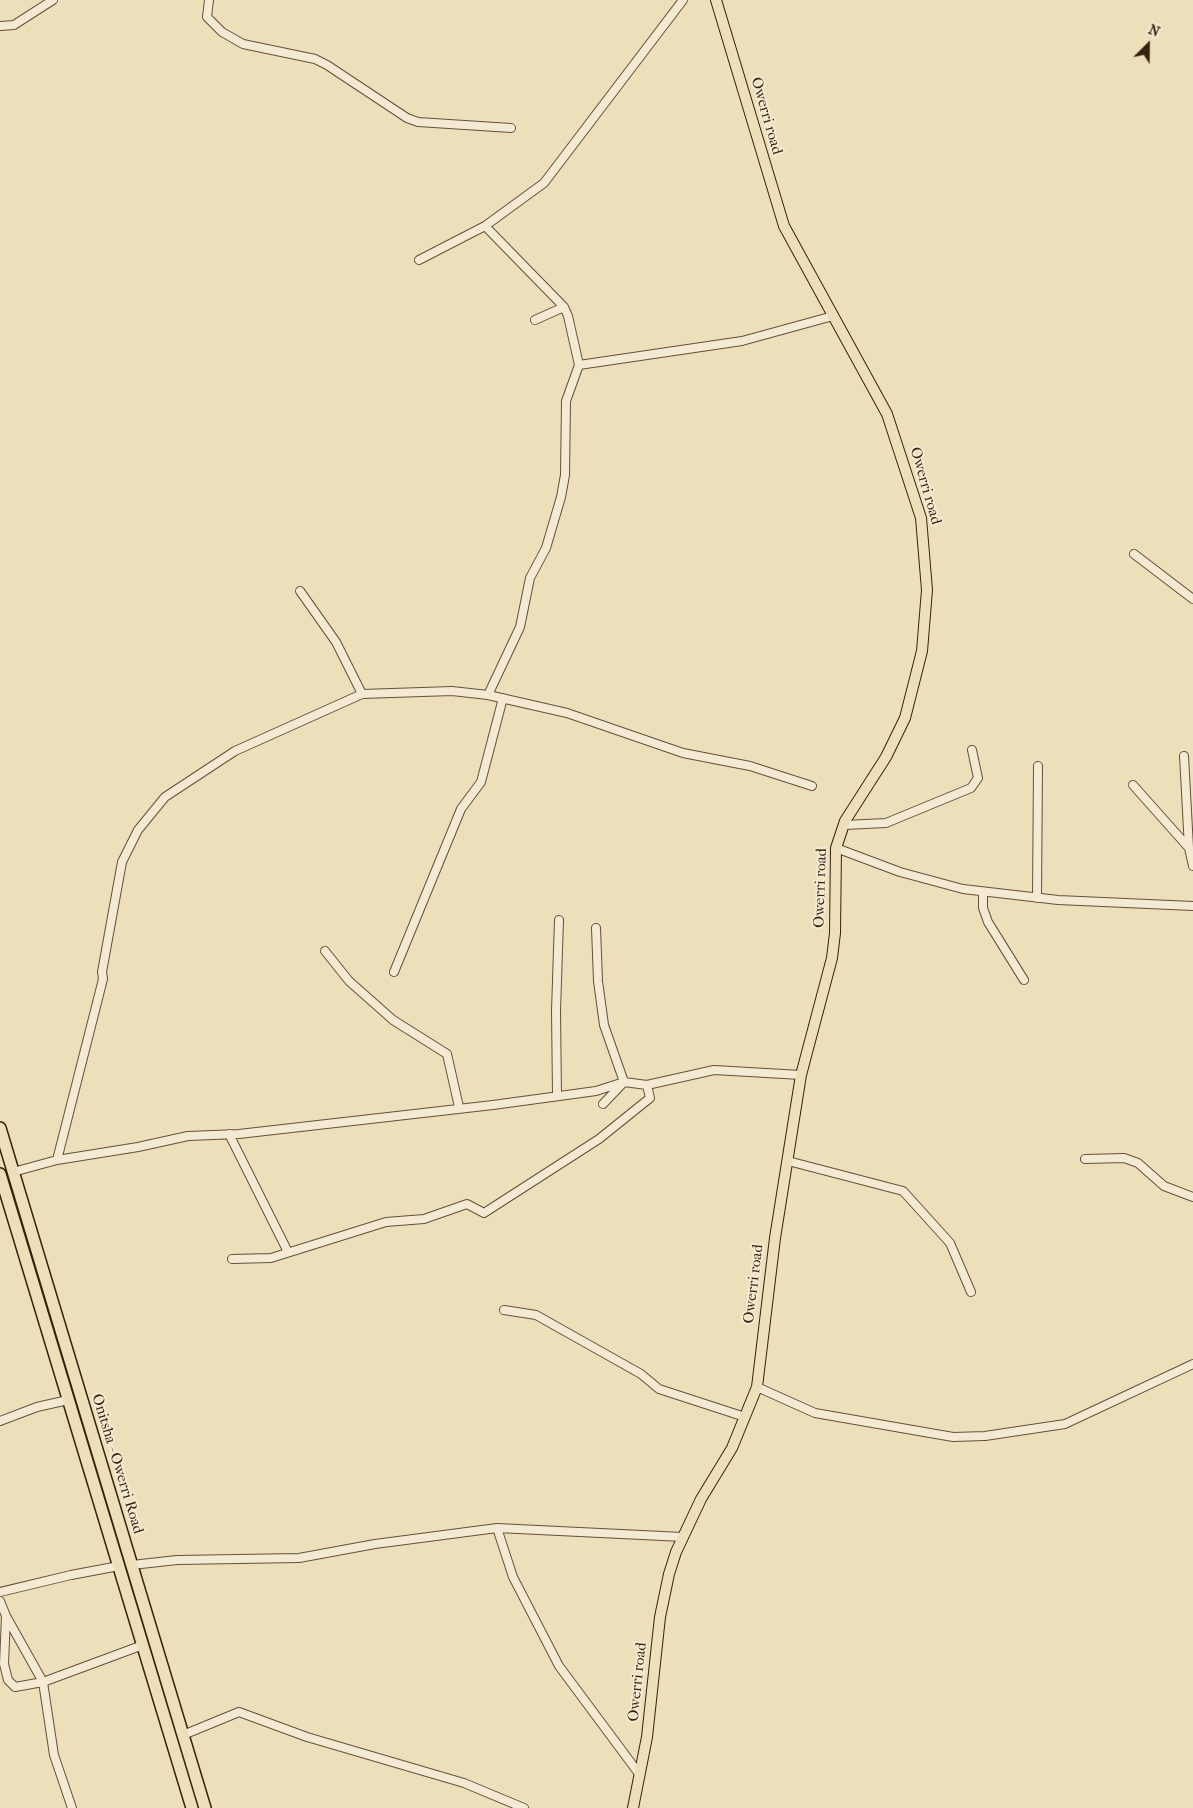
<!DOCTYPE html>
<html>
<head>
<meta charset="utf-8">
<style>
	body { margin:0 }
	#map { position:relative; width:1193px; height:1808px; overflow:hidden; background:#eedfbb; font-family:"IM FELL French Canon",serif }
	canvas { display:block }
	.north { position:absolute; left:1123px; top:20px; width:50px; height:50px; -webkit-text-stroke:4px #f4ead3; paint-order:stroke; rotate:23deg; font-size:14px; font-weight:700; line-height:20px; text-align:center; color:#35220c }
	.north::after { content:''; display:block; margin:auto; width:18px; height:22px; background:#35220c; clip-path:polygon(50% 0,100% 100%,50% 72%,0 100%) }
</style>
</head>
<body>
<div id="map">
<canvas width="1193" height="1808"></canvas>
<div class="north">N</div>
</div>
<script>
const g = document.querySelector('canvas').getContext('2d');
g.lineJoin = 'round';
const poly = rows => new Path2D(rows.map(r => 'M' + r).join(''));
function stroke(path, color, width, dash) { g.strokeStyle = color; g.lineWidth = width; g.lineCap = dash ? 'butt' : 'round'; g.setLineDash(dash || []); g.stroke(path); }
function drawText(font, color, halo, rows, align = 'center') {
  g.font = font + ' "IM FELL French Canon",serif'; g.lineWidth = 4; g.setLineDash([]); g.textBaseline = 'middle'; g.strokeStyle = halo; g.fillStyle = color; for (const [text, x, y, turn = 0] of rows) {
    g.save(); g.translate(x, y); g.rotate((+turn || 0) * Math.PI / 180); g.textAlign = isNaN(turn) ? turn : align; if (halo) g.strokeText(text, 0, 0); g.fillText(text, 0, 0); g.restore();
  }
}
const minor = poly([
	[209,0,207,17,222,32,243,44,315,59,327,65,407,118,418,122,511,128],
	[0,26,14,25,53,0],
	[485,226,564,307,568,316,579,365,566,401,565,475,561,497,546,548,530,578,520,627,488,695],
	[419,260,485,226,544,183,683,0],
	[535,320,564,307],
	[579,365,742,341,833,316],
	[1134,554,1193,599],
	[300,591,336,642,362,694],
	[1184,756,1189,848,1193,866],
	[1133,785,1189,848],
	[844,825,886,823,971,788,978,778,972,750],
	[836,848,900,872,963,889,1058,900,1193,906],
	[983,892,983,908,988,922,1024,980],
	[1037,898,1038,766],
	[596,928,598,981,604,1025,624,1082,603,1104],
	[325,951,349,981,393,1020,447,1054,459,1107],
	[394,972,461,809,481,782,503,698],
	[557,1095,556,1011,559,920],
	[229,1134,288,1252],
	[1085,1159,1124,1158,1138,1163,1164,1186,1193,1197],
	[57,1160,103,979,102,972,122,862,138,830,165,797,235,751,362,694,452,691,488,695,567,713,683,753,750,766,812,786],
	[788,1161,903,1191,950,1243,971,1292],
	[13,1172,57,1160,138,1147,188,1136,239,1134,493,1105,596,1091,624,1082,647,1085,714,1070,801,1075],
	[232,1259,271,1258,386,1222,424,1219,467,1204,484,1213,599,1139,650,1098,647,1085],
	[504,1310,536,1315,641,1374,659,1389,745,1417],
	[757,1387,815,1413,953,1437,985,1436,1065,1424,1193,1364],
	[0,1421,37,1407,68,1400],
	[497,1528,513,1577,559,1666,640,1775],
	[132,1565,177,1560,299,1558,375,1544,497,1528,683,1537],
	[0,1592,71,1575,119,1566],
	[0,1601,6,1616,43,1682,54,1755,72,1808],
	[6,1616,4,1664,8,1680,15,1687,43,1682,143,1645],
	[183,1735,239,1712,307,1737,464,1783,524,1808]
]);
const major = poly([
	[633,1808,647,1737,660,1617,669,1574,676,1552,701,1499,732,1448,757,1387,775,1238,801,1075,832,958,835,933,836,848,845,821,886,757,905,718,922,651,927,590,921,518,887,414,784,226,716,0]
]);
const highway = poly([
	[0,1128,205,1808],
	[0,1174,192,1808]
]);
stroke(minor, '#635138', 10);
stroke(major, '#35220c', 12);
stroke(highway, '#35220c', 14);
stroke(minor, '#f4ead3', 8);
stroke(major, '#eedfbb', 10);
stroke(highway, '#eedfbb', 11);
drawText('15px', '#35220c', '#f4ead3', [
	["Owerri road",766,116,74],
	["Owerri road",925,486,74],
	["Owerri road",821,888,-88],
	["Owerri road",754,1284,-83],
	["Onitsha - Owerri Road",117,1464,73],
	["Owerri road",638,1682,-84]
]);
</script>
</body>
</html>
